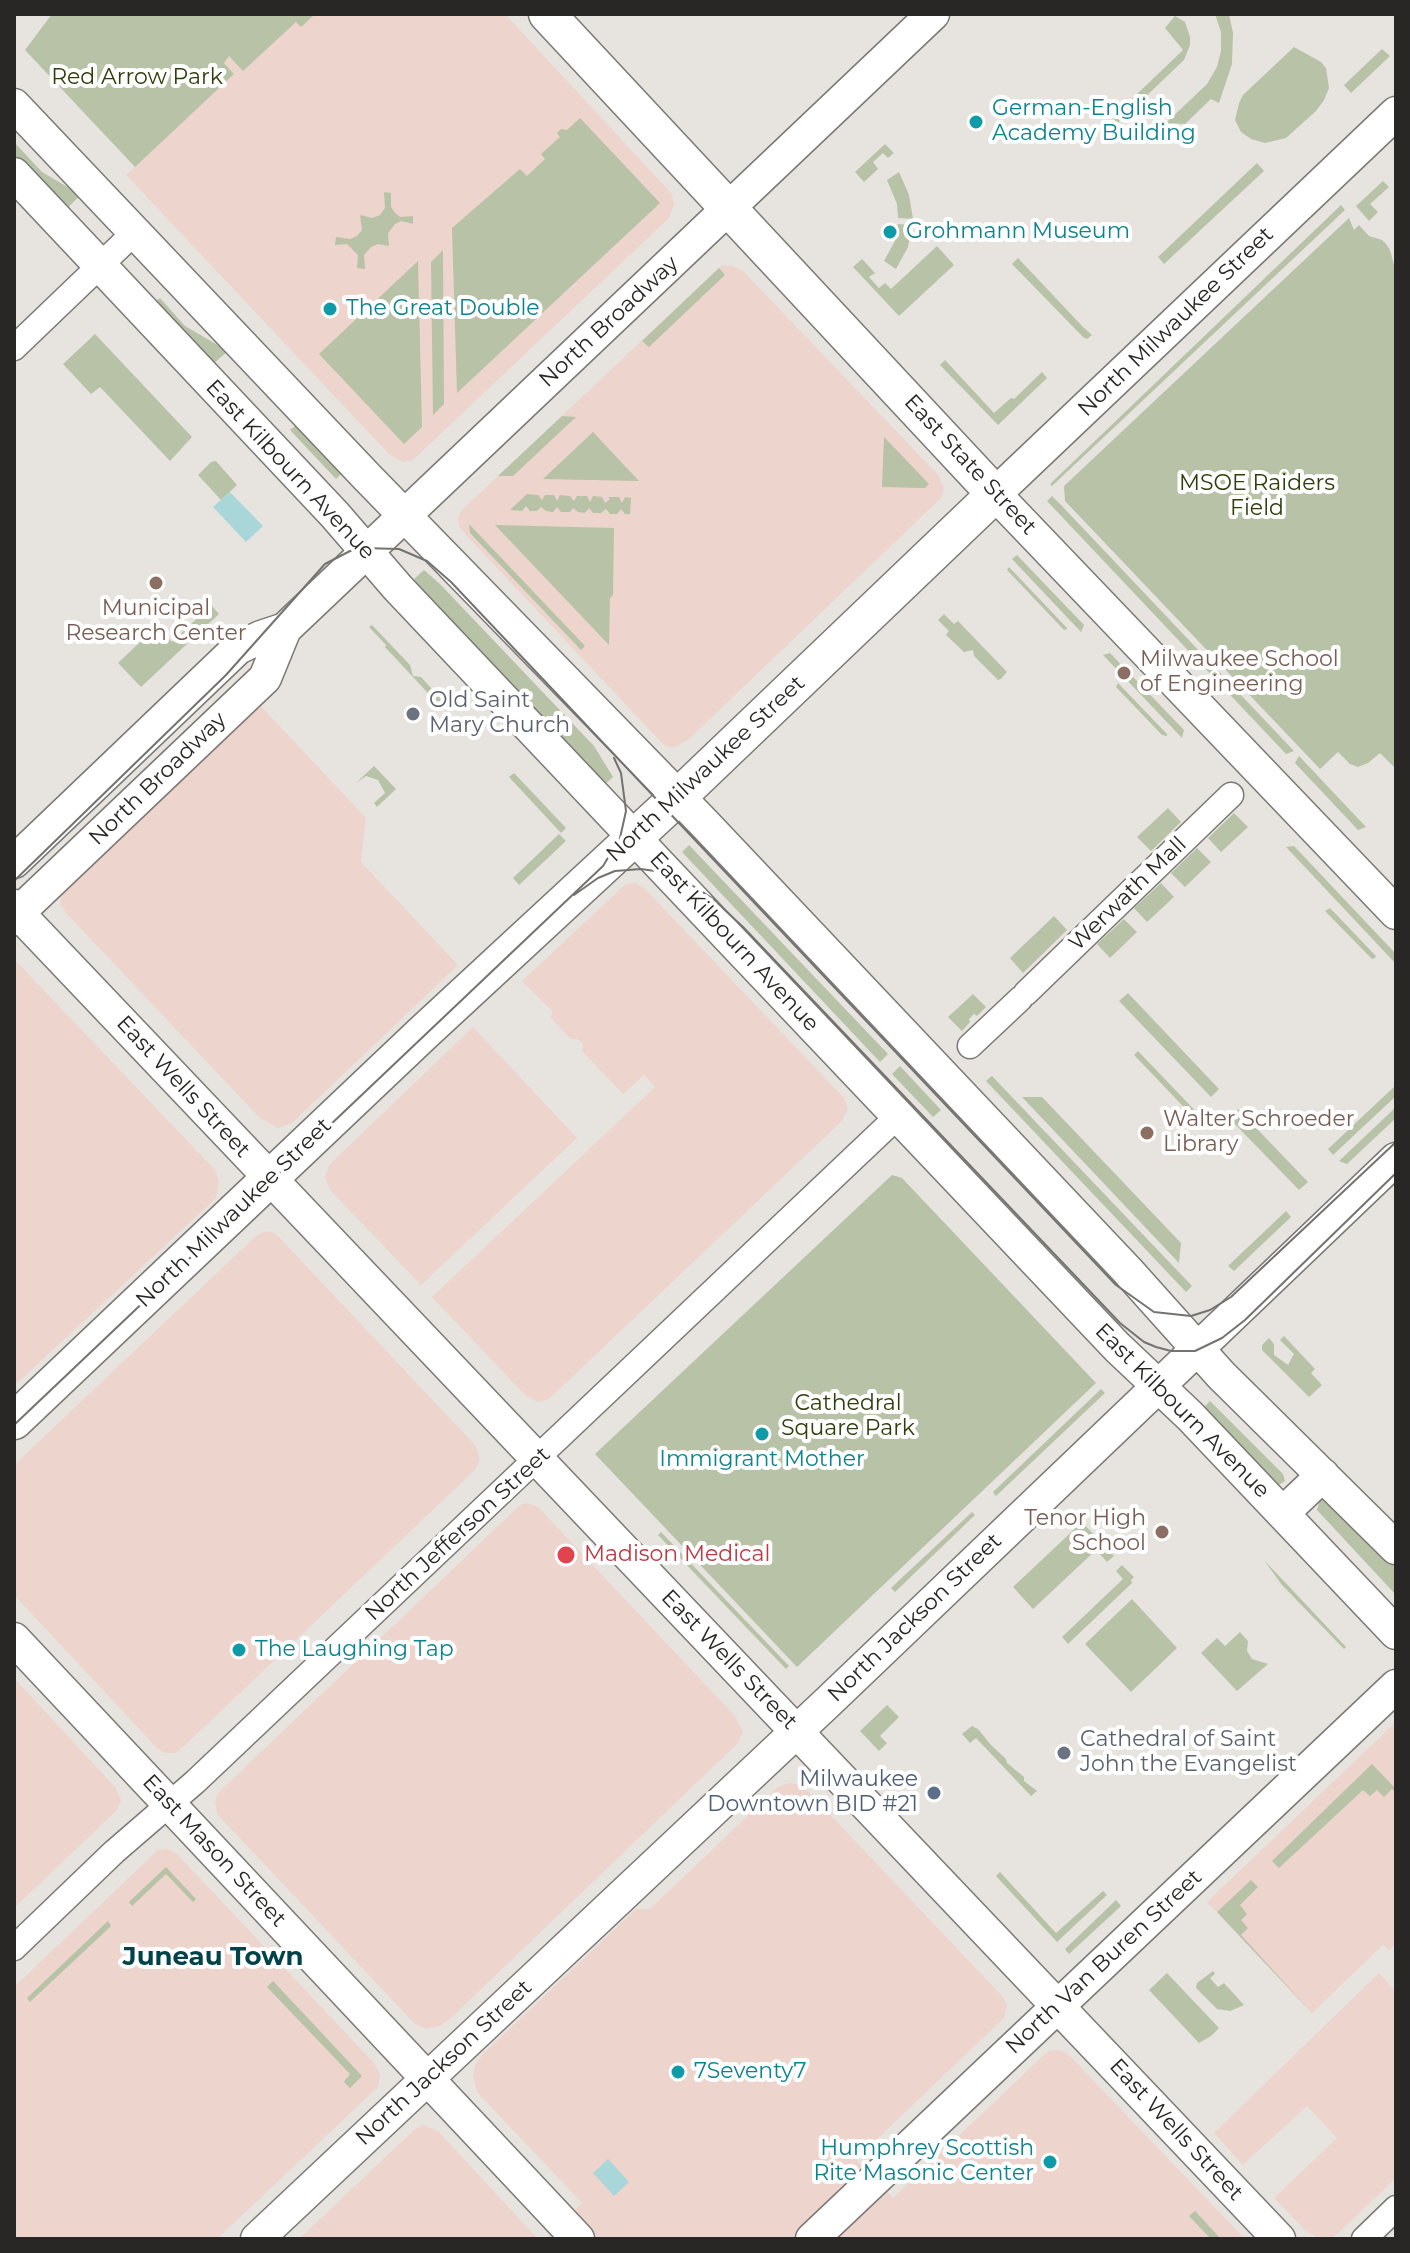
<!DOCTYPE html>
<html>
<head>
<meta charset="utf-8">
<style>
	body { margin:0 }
	#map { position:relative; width:1410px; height:2253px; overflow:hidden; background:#e7e4e0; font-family:Montserrat,sans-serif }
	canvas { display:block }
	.frame { position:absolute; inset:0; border:16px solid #282725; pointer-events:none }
</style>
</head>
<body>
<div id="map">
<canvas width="1410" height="2253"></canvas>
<div class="frame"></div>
</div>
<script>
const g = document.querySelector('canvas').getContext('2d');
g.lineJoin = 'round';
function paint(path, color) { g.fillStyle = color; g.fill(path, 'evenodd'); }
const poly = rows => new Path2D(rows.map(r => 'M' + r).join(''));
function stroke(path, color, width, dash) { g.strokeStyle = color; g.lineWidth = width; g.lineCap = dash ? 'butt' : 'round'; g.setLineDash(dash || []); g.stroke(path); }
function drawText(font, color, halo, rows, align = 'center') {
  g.font = font + ' Montserrat,sans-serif'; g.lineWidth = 8; g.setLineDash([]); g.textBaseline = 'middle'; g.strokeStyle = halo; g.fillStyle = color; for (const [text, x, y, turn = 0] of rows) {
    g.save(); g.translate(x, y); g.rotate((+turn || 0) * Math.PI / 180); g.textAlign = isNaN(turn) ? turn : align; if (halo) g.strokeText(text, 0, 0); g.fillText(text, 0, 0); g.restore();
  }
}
paint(poly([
	[236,14,505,14,672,194,674,205,669,218,413,460,403,462,389,454,126,175,234,74,224,63,215,70],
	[722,265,733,266,743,271,940,477,944,489,941,498,688,740,672,748,662,743,467,536,459,526,458,519,461,511],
	[258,703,366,818,361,862,458,965,292,1123,278,1128,259,1117,67,914,60,904,61,896,66,888],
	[626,884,636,883,645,889,844,1098,848,1109,842,1121,549,1399,538,1402,526,1396,432,1297,655,1087,644,1075,623,1094,582,1051,583,1044,578,1039,571,1039,551,1018,552,1011,522,981],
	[14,959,215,1170,219,1181,216,1198,14,1386],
	[473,1027,577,1138,421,1285,330,1190,325,1177,329,1165],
	[268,1231,276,1234,476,1446,480,1459,475,1470,183,1747,175,1753,165,1753,157,1748,14,1595,14,1465,257,1235],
	[527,1503,538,1507,735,1716,743,1732,738,1743,452,2017,440,2026,426,2029,415,2024,217,1814,215,1802,218,1793,519,1506],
	[14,1678,115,1787,121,1800,117,1810,14,1908],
	[1396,1722,1396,1943,1389,1950,1383,1945,1312,2013,1207,1902],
	[789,1783,802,1785,1003,1997,1007,2005,1004,2018,856,2159,893,2198,1043,2056,1049,2051,1058,2050,1067,2053,1245,2239,545,2239,582,2203,477,2092,473,2076,475,2065,483,2054,636,1909,650,1909,778,1787],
	[168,1849,176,1853,374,2063,380,2074,378,2087,217,2239,14,2239,14,1987,158,1850],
	[1379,1973,1396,1992,1396,2178,1334,2237,1321,2239,1307,2232,1274,2198,1337,2138,1307,2106,1243,2165,1214,2133],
	[423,2125,438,2131,538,2239,299,2239,414,2130]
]), '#edd4cd');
paint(poly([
	[52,14,315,14,301,27,296,22,243,71,229,56,224,63,234,74,135,167,25,50],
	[1215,14,1229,14,1233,33,1232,64,1219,103,1211,99,1185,124,1166,123,1207,84,1217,67,1221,51,1221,32],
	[1175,16,1185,22,1190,37,1190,45,1184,60,1117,124,1113,117,1183,50,1165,28],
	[1294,47,1321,62,1326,68,1329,88,1324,100,1316,111,1286,138,1265,143,1251,139,1241,132,1235,120,1239,103,1243,95],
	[1382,49,1390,56,1351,93,1344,85],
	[580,118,660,203,457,393,452,228,520,169,527,176,545,159,541,154,560,137,557,133,561,129,567,130],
	[14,142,42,172,81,195,66,209,14,154],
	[885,144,894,153,888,158,883,153,873,162,878,169,864,182,855,172],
	[1257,163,1264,171,1164,264,1158,257],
	[899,172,909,195,913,219,898,218,897,204,887,180],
	[1383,181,1389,187,1370,204,1378,212,1369,221,1356,206],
	[384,192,391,193,391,207,395,213,400,217,413,216,413,224,401,221,395,224,388,233,389,246,378,244,371,247,364,255,365,269,357,268,358,255,347,244,335,245,336,237,350,239,357,236,362,230,360,215,372,218,380,215,385,208],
	[1341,205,1345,210,1052,486,1050,484],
	[1349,218,1354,230,1359,225,1369,236,1382,240,1386,244,1390,250,1396,272,1396,769,1380,753,1368,763,1358,767,1350,764,1338,752,1320,769,1065,501,1064,486],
	[898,224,912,225,908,247,896,269,884,261,895,241],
	[937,246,954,265,899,316,853,267,862,259,875,273,869,277,879,288,885,283,891,289],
	[443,250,444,404,433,415,431,262],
	[1018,258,1083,327,1092,335,1087,339,1083,337,1012,264],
	[418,261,422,427,404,444,319,354],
	[719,268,725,275,649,347,642,341],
	[160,298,185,326,228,351,213,364,155,302],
	[95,334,192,437,170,461,100,387,91,394,63,364],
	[945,360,994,413,1011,398,1014,399,1042,372,1047,378,998,425,940,365],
	[562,416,576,417,513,476,498,476],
	[296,425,342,473,336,479,290,430],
	[593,432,639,481,543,479],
	[884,437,929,484,925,488,882,487],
	[216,461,237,485,221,500,198,475,211,462],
	[527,494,538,495,542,500,545,495,554,495,557,501,560,495,570,496,574,501,577,496,587,496,590,502,593,496,602,497,605,503,610,499,608,497,619,497,622,503,625,497,631,498,630,514,625,514,621,509,617,514,610,514,606,509,601,513,593,513,589,508,585,513,578,512,573,508,570,512,561,512,557,507,553,512,546,511,541,507,537,511,530,511,526,506,522,511,510,510],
	[1052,496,1061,505,1294,751,1286,754,1047,501],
	[469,524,585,646,581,650,470,533],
	[495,525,614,528,613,595,610,598,609,645],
	[1017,555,1084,625,1081,632,1012,559],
	[1009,567,1067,628,1067,629,1064,630,1007,570],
	[424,570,440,584,594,746,613,777,602,787,433,610,414,579],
	[211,605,219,614,141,687,118,663,156,627,172,642],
	[944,614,954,624,958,621,1007,672,1001,679,998,680,974,656,973,650,964,652,946,635,949,631,938,620],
	[372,625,410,665,413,676,421,677,443,701,439,705,385,647,386,645,369,627],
	[1110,653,1184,730,1182,738,1103,655],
	[1118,683,1167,734,1167,736,1162,735,1116,687],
	[1299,756,1366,827,1358,830,1295,763],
	[374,766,396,789,377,807,374,803,385,793,378,780,366,776,356,783],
	[514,773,566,828,561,833,509,777],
	[1168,808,1181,822,1151,851,1137,837],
	[1234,813,1248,827,1221,852,1208,838],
	[559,834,566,841,519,885,513,878],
	[689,845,888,1054,880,1062,682,852],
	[1294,846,1396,954,1396,964,1286,847],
	[1197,848,1211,862,1185,887,1171,873],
	[1161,883,1174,897,1147,922,1134,908],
	[1330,908,1376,956,1375,958,1372,959,1325,911],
	[1054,916,1067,930,1023,973,1010,958],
	[1124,919,1137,932,1110,958,1097,944],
	[1128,993,1219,1089,1211,1097,1119,1001],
	[973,994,986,1007,977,1016,974,1014,969,1019,970,1022,962,1031,948,1017],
	[1138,1051,1206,1122,1202,1126,1134,1055],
	[900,1066,941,1110,933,1117,892,1074],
	[992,1076,1192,1286,1186,1292,986,1081],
	[1396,1085,1396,1096,1333,1155,1328,1149],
	[1022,1097,1042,1097,1181,1243,1179,1263],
	[1396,1107,1396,1118,1347,1164,1339,1161],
	[1238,1109,1308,1182,1299,1190,1229,1118],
	[892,1175,902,1178,1096,1383,797,1667,595,1454],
	[1286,1211,1291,1217,1234,1271,1228,1266],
	[1284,1336,1315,1369,1311,1373,1322,1385,1309,1397,1262,1350,1262,1345,1269,1338,1274,1344,1274,1355,1288,1365,1294,1354,1280,1340],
	[1101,1389,1105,1393,996,1496,993,1492],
	[1210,1401,1283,1474,1285,1481,1277,1486,1202,1409],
	[1320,1500,1328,1501,1396,1567,1396,1595,1317,1510],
	[972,1512,975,1515,895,1592,891,1588],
	[1082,1522,1114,1556,1107,1562,1096,1550,1033,1609,1013,1587],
	[661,1532,789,1666,786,1669,658,1535],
	[1264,1560,1346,1647,1344,1649,1282,1585],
	[1122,1565,1134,1577,1131,1580,1132,1583,1068,1644,1062,1637,1123,1579,1116,1571],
	[1132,1599,1177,1648,1131,1692,1085,1644],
	[1240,1632,1248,1641,1247,1651,1252,1659,1268,1664,1237,1691,1201,1653,1217,1638,1225,1646],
	[887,1705,899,1717,880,1736,887,1743,879,1751,860,1731],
	[972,1726,978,1729,991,1745,1006,1759,1007,1763,1024,1777,1024,1781,1037,1791,1031,1796,976,1738,970,1743,962,1734],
	[1372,1764,1396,1789,1396,1793,1392,1789,1384,1797,1377,1790,1370,1796,1363,1790,1279,1868,1272,1861],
	[166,1867,196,1899,193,1902,166,1874,132,1906,129,1902],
	[1000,1872,1056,1933,1103,1891,1107,1895,1057,1942,996,1876],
	[1251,1880,1258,1887,1240,1905,1247,1914,1241,1920,1248,1928,1241,1935,1312,2013,1217,1912],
	[1116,1900,1121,1906,1069,1954,1065,1949],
	[108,1921,111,1926,30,2002,27,1998],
	[1213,1971,1215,1974,1210,1978,1218,1987,1224,1983,1244,2005,1230,2011,1217,2009,1196,1988,1197,1983],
	[1167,1973,1219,2028,1211,2036,1199,2043,1149,1990],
	[273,1981,362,2076,350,2088,344,2082,350,2074,267,1987],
	[1195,2211,1221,2239,1211,2239,1189,2216]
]), '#b7c2a7');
paint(poly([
	[230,492,263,526,246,542,213,507],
	[608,2159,629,2182,614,2196,593,2173]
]), '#a9d6d9');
const street = poly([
	[14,348,135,232],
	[1026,993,1231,795],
	[970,1046,1020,999],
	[14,1948,114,1852,195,1782,898,1116],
	[1364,2239,1396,2208]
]);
const secondary = poly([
	[933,14,285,629,265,678,18,913,1279,2239],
	[14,105,367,477,704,823,1127,1270,1221,1375,1396,1548],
	[1396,113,995,494,1396,913],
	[14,174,335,515,398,588,748,958,1117,1347,1190,1416,1396,1633],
	[14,862,238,648,261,637,285,629],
	[1283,1513,1323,1475],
	[14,1639,578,2239],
	[257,2239,828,1702,1396,1159],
	[812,2239,1396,1686]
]);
const primary = poly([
	[14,908,18,913,14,917],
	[14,1421,422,1034,678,797,995,494,547,14]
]);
stroke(street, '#7b7874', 27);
stroke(secondary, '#7b7874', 35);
stroke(primary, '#7b7874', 39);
stroke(street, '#fff', 24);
stroke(secondary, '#fff', 32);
stroke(primary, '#fff', 36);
stroke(poly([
	[14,881,226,675,325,564,350,551,363,548,399,549,427,561,451,582,1116,1285,1154,1312,1191,1316,1210,1310,1231,1297,1396,1142],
	[574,895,598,878,615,871,641,869,662,872,682,879,712,898,743,927,1120,1323,1144,1342,1156,1347,1171,1351,1195,1351,1222,1338,1245,1320,1396,1173],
	[14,1425,603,866,620,838,626,811,621,773,614,758]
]), '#747370', 2);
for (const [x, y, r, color] of [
	[976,122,8,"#0f9aa8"],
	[890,232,8,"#0f9aa8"],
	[330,309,8,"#0f9aa8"],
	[156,583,8,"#8d6e63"],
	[1124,673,8,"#8d6e63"],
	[413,714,8,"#6b7280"],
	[1147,1133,8,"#8d6e63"],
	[762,1434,8,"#0f9aa8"],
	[1162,1532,8,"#8d6e63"],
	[566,1555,10,"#e0444e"],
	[239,1650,8,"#0f9aa8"],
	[1064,1753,8,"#6b7280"],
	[934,1793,8,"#5c6f8a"],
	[678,2072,8,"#0f9aa8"],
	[1050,2162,8,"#0f9aa8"]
]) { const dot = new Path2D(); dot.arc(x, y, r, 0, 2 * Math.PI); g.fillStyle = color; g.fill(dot); stroke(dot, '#fff', 3); }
drawText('22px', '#2f3f0c', '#fff', [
	["Red Arrow Park",137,78],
	["MSOE Raiders",1257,484],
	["Field",1257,509],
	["Cathedral",848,1404],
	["Square Park",848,1429]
]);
drawText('22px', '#0d838f', '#fff', [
	["German-English",992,109],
	["Academy Building",992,134],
	["Grohmann Museum",906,232],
	["The Great Double",346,309],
	["Immigrant Mother",762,1460,"center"],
	["The Laughing Tap",255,1650],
	["7Seventy7",694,2072],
	["Humphrey Scottish",1034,2149,"right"],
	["Rite Masonic Center",1034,2174,"right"]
], 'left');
drawText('22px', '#282725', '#fff', [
	["North Broadway",609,322,-43],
	["North Milwaukee Street",1176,322,-44],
	["East State Street",970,465,47],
	["East Kilbourn Avenue",290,470,47],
	["North Milwaukee Street",706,769,-43],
	["North Broadway",158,779,-44],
	["Werwath Mall",1128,894,-44],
	["East Kilbourn Avenue",734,942,47],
	["East Wells Street",183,1087,47],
	["North Milwaukee Street",234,1213,-44],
	["East Kilbourn Avenue",1182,1411,45],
	["North Jefferson Street",458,1534,-43],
	["North Jackson Street",915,1618,-44],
	["East Wells Street",729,1660,46],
	["East Mason Street",214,1851,47],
	["North Van Buren Street",1104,1962,-43],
	["North Jackson Street",444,2063,-43],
	["East Wells Street",1176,2130,47]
]);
drawText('22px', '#785e54', '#fff', [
	["Municipal",156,609,"center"],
	["Research Center",156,634,"center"],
	["Milwaukee School",1140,660],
	["of Engineering",1140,685],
	["Walter Schroeder",1163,1120],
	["Library",1163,1145],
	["Tenor High",1146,1519,"right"],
	["School",1146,1544,"right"]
], 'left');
drawText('22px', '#5b616d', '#fff', [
	["Old Saint",429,701],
	["Mary Church",429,726],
	["Cathedral of Saint",1080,1740],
	["John the Evangelist",1080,1765]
], 'left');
drawText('22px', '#be3a42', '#fff', [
	["Madison Medical",584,1555]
], 'left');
drawText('22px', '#4e5e75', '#fff', [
	["Milwaukee",918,1780],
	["Downtown BID #21",918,1805]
], 'right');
drawText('bold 26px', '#004349', '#fff', [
	["Juneau Town",213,1957]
]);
</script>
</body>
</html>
